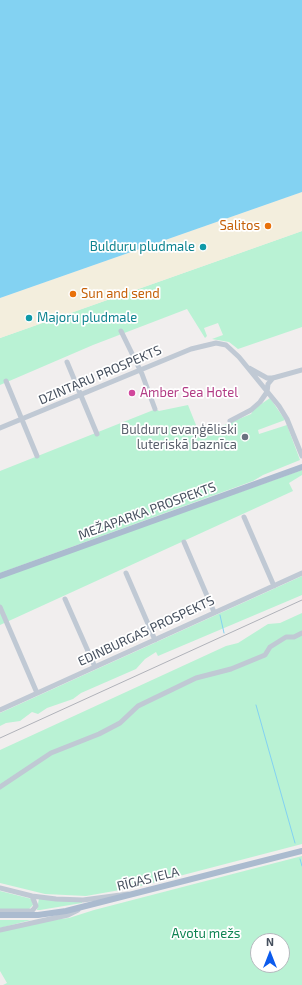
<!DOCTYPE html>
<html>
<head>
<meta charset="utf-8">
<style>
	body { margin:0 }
	#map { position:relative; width:302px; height:985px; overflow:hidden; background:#f1eeee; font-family:"Exo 2",sans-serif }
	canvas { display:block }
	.north { position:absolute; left:250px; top:933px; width:40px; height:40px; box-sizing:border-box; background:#fff; border:1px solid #b5b9be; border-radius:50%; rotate:0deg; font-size:11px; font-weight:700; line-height:16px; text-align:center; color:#454f5d }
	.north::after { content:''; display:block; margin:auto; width:14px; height:18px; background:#0c5bed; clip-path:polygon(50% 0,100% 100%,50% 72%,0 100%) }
</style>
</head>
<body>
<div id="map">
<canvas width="302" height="985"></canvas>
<div class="north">N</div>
</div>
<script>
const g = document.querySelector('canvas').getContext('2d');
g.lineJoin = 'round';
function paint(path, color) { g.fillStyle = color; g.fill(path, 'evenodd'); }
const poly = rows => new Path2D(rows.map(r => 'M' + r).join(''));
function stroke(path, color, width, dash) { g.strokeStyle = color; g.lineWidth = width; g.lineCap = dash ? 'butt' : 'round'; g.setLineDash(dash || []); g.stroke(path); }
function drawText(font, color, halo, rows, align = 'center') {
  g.font = font + ' "Exo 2",sans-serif'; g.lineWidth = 3.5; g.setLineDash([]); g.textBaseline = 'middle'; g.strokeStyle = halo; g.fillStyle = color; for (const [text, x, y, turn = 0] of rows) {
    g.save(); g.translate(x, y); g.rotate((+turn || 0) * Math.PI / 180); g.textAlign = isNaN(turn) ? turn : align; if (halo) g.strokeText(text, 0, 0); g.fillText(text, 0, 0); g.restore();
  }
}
paint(poly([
	[302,231,302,327,238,349,229,342,212,339,223,335,218,323,204,328,207,336,205,338,187,309,93,345,0,385,0,338],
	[270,398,285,420,258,430,259,434,287,425,300,460,263,475,253,481,0,573,0,471,156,409,159,411,188,405,200,435,251,414,254,409],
	[302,470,302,475,289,483,293,491,0,625,0,579,15,572],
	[302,576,302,595,158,656,156,652,145,659,136,669,81,693,73,699,47,708,38,714,32,712,20,721,6,723,0,726,0,729,0,713],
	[302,613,302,844,137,887,86,896,45,894,0,883,0,750,226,646,238,643,268,624,280,623],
	[302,856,302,985,3,985,7,983,0,971,0,932,42,921,69,918,94,910],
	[258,941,282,941,282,965,258,965],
	[0,891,32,899,33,905,29,909,0,910],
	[39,898,82,901,82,903,40,910,37,910],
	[0,920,31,920,0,928]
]), '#b9f2d4');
paint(poly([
	[302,192,302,231,0,338,0,298]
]), '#f3eedd');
paint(poly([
	[0,0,302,0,302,192,0,298]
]), '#83d2f2');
stroke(poly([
	[220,615,224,633],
	[256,705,295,843],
	[300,859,302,866]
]), '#83d2f2', 1);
stroke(poly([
	[121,331,142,374,155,409],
	[67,362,97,434],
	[249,368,267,378,273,378,302,370],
	[6,381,37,456],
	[230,421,251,410,260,402,267,392,268,384,273,378],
	[0,428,191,349,216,343,226,345,239,357,279,406,287,419,302,456],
	[244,517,274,586],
	[184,542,214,612],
	[126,573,155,640],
	[65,599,95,667],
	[0,607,37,693],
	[0,710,302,573],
	[0,787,51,753,99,734,120,723,138,706,196,678,231,669,265,655,270,647,286,637,294,637,302,633],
	[0,888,32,896,56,899,83,900,128,894],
	[0,911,32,911,36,906,32,896],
	[0,930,68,915,78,910]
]), '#c0c9d4', 5);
stroke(poly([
	[0,576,302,467],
	[0,915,38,915,66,911,302,851]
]), '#abbbcf', 6);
stroke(poly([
	[0,738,302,600]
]), '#b0b2b9', 1);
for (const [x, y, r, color] of [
	[268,226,4,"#e8710a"],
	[203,247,4,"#0f9aa8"],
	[73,294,4,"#e8710a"],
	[29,318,4,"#0f9aa8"],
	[132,393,4,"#d1479c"],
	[245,437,4,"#6b7280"]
]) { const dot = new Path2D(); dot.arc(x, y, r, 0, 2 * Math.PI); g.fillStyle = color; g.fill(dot); stroke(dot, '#fff', 1.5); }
drawText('13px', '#c56008', '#fff', [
	["Salitos",260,226],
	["Sun and send",81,294,"left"]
], 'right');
drawText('13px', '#0d838f', '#fff', [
	["Bulduru pludmale",195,247],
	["Majoru pludmale",37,318,"left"]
], 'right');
drawText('13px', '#454f5d', '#fff', [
	["DZINTARU PROSPEKTS",100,375,-23],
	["MEŽAPARKA PROSPEKTS",147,511,-20],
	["EDINBURGAS PROSPEKTS",146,631,-25],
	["RĪGAS IELA",148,879,-14]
]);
drawText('13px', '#b23c85', '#fff', [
	["Amber Sea Hotel",140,393]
], 'left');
drawText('13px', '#5b616d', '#fff', [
	["Bulduru evaņģēliski",237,430],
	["luteriskā baznīca",237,445]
], 'right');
drawText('13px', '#108453', '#fff', [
	["Avotu mežs",206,934]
]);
</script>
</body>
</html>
